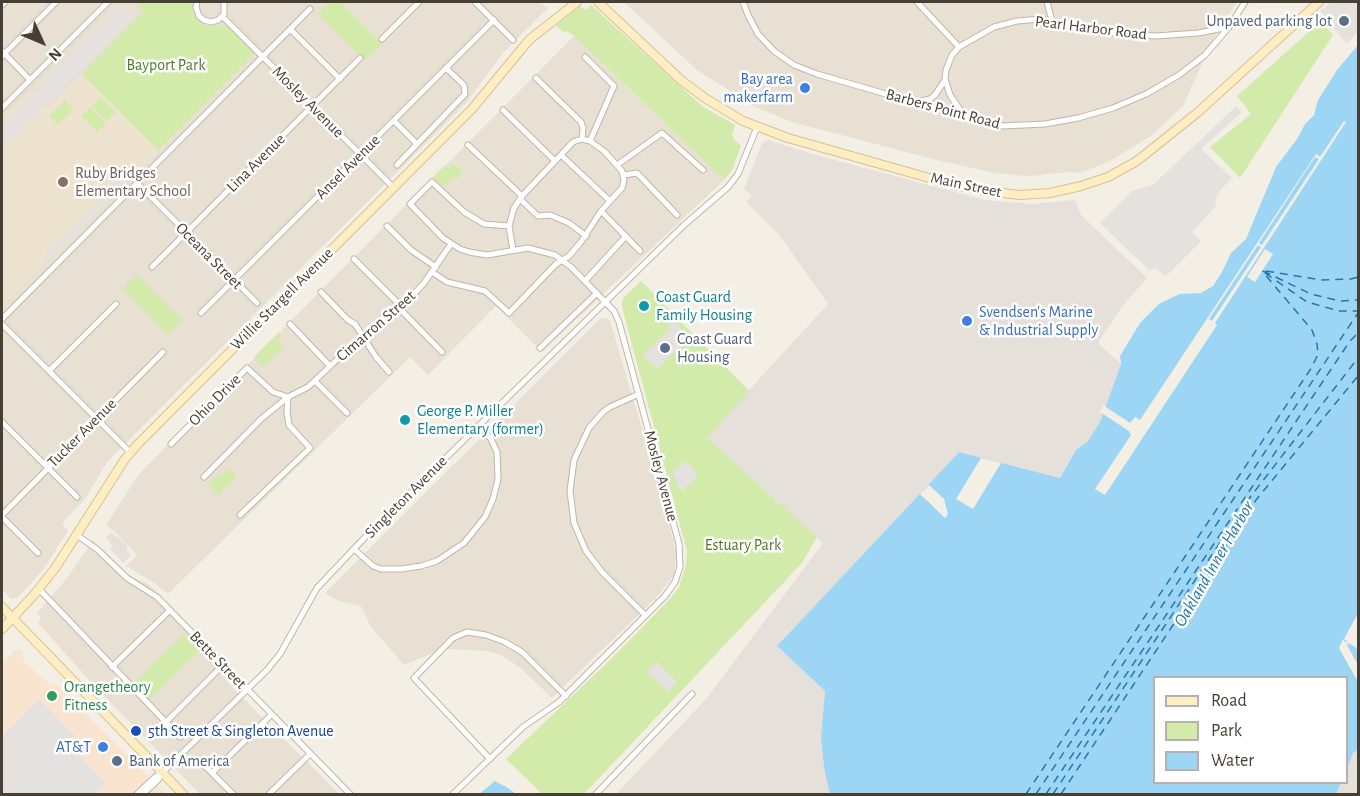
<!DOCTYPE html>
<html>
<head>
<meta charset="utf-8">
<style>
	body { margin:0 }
	#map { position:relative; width:1360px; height:796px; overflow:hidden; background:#f4efe5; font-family:"Alegreya Sans",sans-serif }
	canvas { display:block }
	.frame { position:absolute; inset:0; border:3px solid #473f34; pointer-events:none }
	.legend { position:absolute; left:1153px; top:676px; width:195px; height:108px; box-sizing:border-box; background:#fff; border:2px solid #b5b2ae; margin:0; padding:8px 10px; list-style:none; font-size:18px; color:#473f34 }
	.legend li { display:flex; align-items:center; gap:12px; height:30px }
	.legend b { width:30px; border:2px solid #b5b2ae }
	.north { position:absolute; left:12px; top:12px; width:60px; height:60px; -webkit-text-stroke:4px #fff; paint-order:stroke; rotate:134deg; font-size:16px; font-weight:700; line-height:24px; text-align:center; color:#473f34 }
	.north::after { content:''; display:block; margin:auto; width:21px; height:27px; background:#473f34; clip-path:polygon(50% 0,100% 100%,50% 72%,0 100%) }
</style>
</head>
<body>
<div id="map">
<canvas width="1360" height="796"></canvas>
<div class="frame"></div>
<ul class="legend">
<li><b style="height:8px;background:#ffeec4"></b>Road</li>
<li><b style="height:16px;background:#d2ebab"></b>Park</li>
<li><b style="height:16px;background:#9dd6f5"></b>Water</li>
</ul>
<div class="north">N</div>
</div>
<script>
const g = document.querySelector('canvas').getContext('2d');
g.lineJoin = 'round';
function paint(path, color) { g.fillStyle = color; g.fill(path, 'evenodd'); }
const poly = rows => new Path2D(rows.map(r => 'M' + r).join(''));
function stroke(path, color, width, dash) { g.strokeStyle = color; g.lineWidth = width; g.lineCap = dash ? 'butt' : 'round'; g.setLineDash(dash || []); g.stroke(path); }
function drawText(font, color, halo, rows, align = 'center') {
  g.font = font + ' "Alegreya Sans",sans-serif'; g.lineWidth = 5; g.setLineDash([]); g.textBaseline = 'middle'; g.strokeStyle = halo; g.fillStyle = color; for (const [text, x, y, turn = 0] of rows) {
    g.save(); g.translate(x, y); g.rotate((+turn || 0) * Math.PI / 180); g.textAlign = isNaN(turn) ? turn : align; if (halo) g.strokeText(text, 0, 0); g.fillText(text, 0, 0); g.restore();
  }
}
paint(poly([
	[2,2,540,2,548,8,502,54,466,103,107,462,85,499,62,523,68,531,42,571,17,598,11,599,2,589],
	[624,2,1237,2,1212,42,1183,106,1152,135,1110,161,1080,173,1070,172,1028,176,995,173,936,160,792,122,755,107,697,70],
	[574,36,724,180,542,352,496,306,428,375,410,357,168,594,156,584,126,566,137,555,117,534,106,525,139,474],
	[601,318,607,318,610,321,648,449,677,553,674,575,656,598,552,698,518,666,501,655,486,651,450,649,433,653,404,665,371,627,361,606,339,601,325,593],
	[93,540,130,576,148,584,161,596,234,689,339,794,200,794,97,689,38,623,41,618,37,613,67,578]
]), '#e8e0d3');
paint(poly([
	[14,650,21,650,24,661,49,684,57,685,166,794,2,794,2,661,5,660]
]), '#f8e4cf');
paint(poly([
	[768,140,812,154,985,200,1033,204,1075,200,1081,215,1147,278,1121,308,1098,343,1121,364,1100,422,1087,442,1076,450,1060,478,959,452,777,646,825,691,821,737,824,768,830,794,616,794,706,699,823,543,706,437,828,304,780,236,746,202,752,195,744,189,762,143],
	[111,532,127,545,127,550,131,555,123,563,110,549,113,546,106,537],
	[1358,750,1358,794,1336,794,1341,783,1346,782,1347,769,1353,753]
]), '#e6e0da');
paint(poly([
	[82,74,158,150,2,306,2,120,32,90,49,106]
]), '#eee3ce');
paint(poly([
	[138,2,192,2,193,12,198,20,206,26,226,25,255,53,158,150,82,74,143,12,142,7,139,7],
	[330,2,340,2,383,44,365,61,318,14],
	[591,5,702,106,735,125,732,135,734,139,741,146,732,170,724,180,574,36,567,31,565,33,556,26,580,6,586,10],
	[1321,21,1333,35,1240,178,1210,147,1251,114,1237,96],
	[100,97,116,112,107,121,92,106],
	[65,100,74,109,58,125,49,116],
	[90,107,106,123,97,132,81,116],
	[453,165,457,165,463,173,457,179,454,176,444,187,433,177,444,166,447,168],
	[137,275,183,320,168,335,122,289],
	[641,281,749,391,707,438,817,537,802,563,584,794,542,794,506,759,612,658,670,599,679,587,686,565,687,551,683,536,622,307,622,301,625,296],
	[279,332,281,335,278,341,283,348,263,367,254,357],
	[228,469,235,473,235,479,218,495,208,484,218,474,221,476],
	[183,635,199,651,149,700,133,684]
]), '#d2ebab');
paint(poly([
	[1331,2,1358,2,1358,31,1347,44,1320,11],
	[121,7,133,19,2,148,2,125],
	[1236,106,1242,112,1201,149,1232,178,1217,194,1215,207,1192,232,1201,241,1165,277,1155,267,1150,271,1100,223,1132,191,1153,185],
	[128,170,136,171,46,262,45,255,47,250],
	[673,321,690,338,657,369,643,355,670,329,667,326],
	[684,461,692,467,698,476,683,491,677,486,673,472],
	[657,662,678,682,668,692,647,672],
	[39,699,74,735,66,743,106,783,94,794,2,794,2,737]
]), '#e4e1de');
paint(poly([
	[1358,45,1358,750,1353,753,1347,769,1346,678,1154,678,1154,782,1341,783,1336,794,830,794,824,768,821,737,825,691,777,646,959,452,1060,478,1076,450,1087,442,1100,422,1121,364,1120,356,1140,323,1159,304,1171,298,1180,294,1201,293,1213,286,1222,272,1231,253,1246,239,1276,167,1297,139,1305,124,1314,115,1318,100,1337,70],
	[495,781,508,788,516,794,479,794]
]), '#9dd6f5');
paint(poly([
	[1344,121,1346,122,1215,323,1217,325,1105,495,1095,489,1131,435,1129,431,1100,412,1103,405,1130,423,1135,417,1140,420,1316,154,1320,157],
	[1315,157,1319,159,1262,245,1259,243],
	[1258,245,1261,247,1212,321,1209,319],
	[1265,249,1273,254,1255,282,1247,277],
	[981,458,1001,463,973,509,956,499],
	[929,485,944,499,948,514,945,518,920,494],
	[1358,613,1358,645,1357,648,1348,643,1347,645,1358,665,1358,682,1339,648,1343,639,1346,643,1347,641,1344,639]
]), '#f4efe5');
stroke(poly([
	[1263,271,1311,294,1340,301,1358,300],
	[1266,271,1321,280,1351,279,1358,277],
	[1265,273,1307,302,1339,311,1358,311],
	[1026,794,1312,367,1318,354,1317,344,1312,330,1262,271],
	[1036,794,1358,313],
	[1046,794,1350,341,1358,333],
	[1053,794,1251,496,1358,358],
	[1061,794,1256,500,1358,376]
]), '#2478a9', 1.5, [8, 6]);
const street = poly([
	[197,2,196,7,199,16,204,20,211,22,218,20,224,14,224,2],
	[475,2,513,40],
	[743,2,748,15,758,34,774,51,794,65,817,74,982,122,1003,126,1045,124,1078,118,1113,108,1146,94,1179,75,1205,55,1229,27,1245,2],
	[917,2,959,47],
	[1047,2,1052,21],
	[2,5,5,2],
	[222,16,394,188],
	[290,29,340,79],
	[382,39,419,2],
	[2,51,30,80],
	[2,56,56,2],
	[585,57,614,86,590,141],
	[536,78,581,122,583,128,582,139],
	[916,102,930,99,935,95,945,80],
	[2,108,108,2],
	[503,110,555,161],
	[970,118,959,108,950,95,945,79,946,70,952,55,959,47,994,27,1017,21,1041,19,1098,32,1156,36,1198,33,1229,27],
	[394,121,417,144],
	[468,145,522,196],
	[561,155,610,201],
	[397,165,465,94,464,85,446,68],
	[617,165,662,133,703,170],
	[624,175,637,173,677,215],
	[137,183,257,303],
	[520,199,538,216,550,215,569,223,586,236],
	[601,211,640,251],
	[387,226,411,250,436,267],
	[354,259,402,307],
	[152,267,360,58],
	[432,272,447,282,485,291,509,313,556,264,569,256,581,242,601,211,622,188,624,180,622,171,604,151,590,141,582,139,573,142,522,196,514,208,509,226,513,250],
	[585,281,626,236],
	[321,292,348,320,355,324,376,357,389,372],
	[400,309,442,352],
	[201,313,494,20],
	[2,319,310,9],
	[2,324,130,452],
	[290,324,330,366],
	[540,348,597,293],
	[49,371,116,304],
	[315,381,347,413],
	[639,394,610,407,603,412,589,428,574,460,570,491,574,523,586,551,602,572,645,615],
	[2,422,77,497],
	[171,444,247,368,273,392,288,397],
	[204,477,261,419,288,397,308,387,343,354,402,307,424,283,451,244],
	[2,515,163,352],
	[240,515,310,448,289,425,287,412,288,397],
	[2,517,38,553],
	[78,536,98,550,127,578,157,597,350,794],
	[354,549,373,566,381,569,401,569,421,566,437,561,464,543,485,517,493,499,498,479,497,452,491,439,479,425],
	[39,589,180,737],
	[112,667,170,610],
	[166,722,223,665],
	[198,759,233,794],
	[490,759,414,678,453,638,467,632,486,635,505,642,522,652,566,696],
	[212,773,271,715],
	[137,794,155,777,161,773],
	[143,794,158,780,162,773,267,670,280,654,317,588,369,533,683,226,728,187,738,174,757,127],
	[269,794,310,754],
	[453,794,523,727,559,702,665,596,675,582,680,567,679,544,619,322,614,311,571,267,555,255,528,248,487,255,469,252,460,249,443,238,410,204,432,182,464,212,484,224,509,226],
	[596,794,692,694]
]);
const secondary = poly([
	[598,2,681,80,705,98,743,121,788,138,954,185,994,192,1020,195,1050,193,1081,186,1108,177,1137,161,1197,113,1319,2],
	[2,607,183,794],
	[2,629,33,596,56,567,125,459,137,445,472,109,529,40,577,2]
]);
stroke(street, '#c0b6a7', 7);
stroke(secondary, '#d7c192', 10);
stroke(street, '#fff', 5);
stroke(secondary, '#ffeec4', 8);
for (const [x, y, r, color] of [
	[1344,21,6,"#5c6f8a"],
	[805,88,6,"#3f7fe0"],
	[63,182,6,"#8d6e63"],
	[644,306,6,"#0f9aa8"],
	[967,321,6,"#3f7fe0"],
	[665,348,6,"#5c6f8a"],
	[405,420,6,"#0f9aa8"],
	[52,696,6,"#2e9e5b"],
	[136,731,6,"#1a4fb4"],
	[103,747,6,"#3f7fe0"],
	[117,761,6,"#5c6f8a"]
]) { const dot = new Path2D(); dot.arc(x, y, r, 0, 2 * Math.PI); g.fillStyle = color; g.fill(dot); stroke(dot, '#fff', 2); }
drawText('16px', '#4e5e75', '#fff', [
	["Unpaved parking lot",1332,21,"right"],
	["Coast Guard",677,339],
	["Housing",677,357],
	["Bank of America",129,761]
], 'left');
drawText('16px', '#473f34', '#fff', [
	["Pearl Harbor Road",1091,28,7],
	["Mosley Avenue",308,102,45],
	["Barbers Point Road",943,109,15],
	["Lina Avenue",256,163,-45],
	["Ansel Avenue",348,167,-45],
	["Main Street",966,185,12],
	["Oceana Street",209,256,45],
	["Willie Stargell Avenue",282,299,-45],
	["Cimarron Street",376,326,-41],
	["Ohio Drive",215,400,-45],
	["Tucker Avenue",82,433,-45],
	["Mosley Avenue",661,476,75],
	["Singleton Avenue",406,497,-45],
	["Bette Street",218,660,46]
]);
drawText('16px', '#4a7d23', '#fff', [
	["Bayport Park",166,65],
	["Estuary Park",743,545]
]);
drawText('16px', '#366cbe', '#fff', [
	["Bay area",793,79],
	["makerfarm",793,97],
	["Svendsen's Marine",979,312,"left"],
	["& Industrial Supply",979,330,"left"],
	["AT&T",91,747]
], 'right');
drawText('16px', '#785e54', '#fff', [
	["Ruby Bridges",75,173],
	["Elementary School",75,191]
], 'left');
drawText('16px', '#0d838f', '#fff', [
	["Coast Guard",656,297],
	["Family Housing",656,315],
	["George P. Miller",417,411],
	["Elementary (former)",417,429]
], 'left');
drawText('16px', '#27864d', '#fff', [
	["Orangetheory",64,687],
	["Fitness",64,705]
], 'left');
drawText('16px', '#164399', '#fff', [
	["5th Street & Singleton Avenue",148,731]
], 'left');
drawText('italic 18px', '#2478a9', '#fff', [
	["Oakland Inner Harbor",1214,564,-60]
]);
</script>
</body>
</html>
